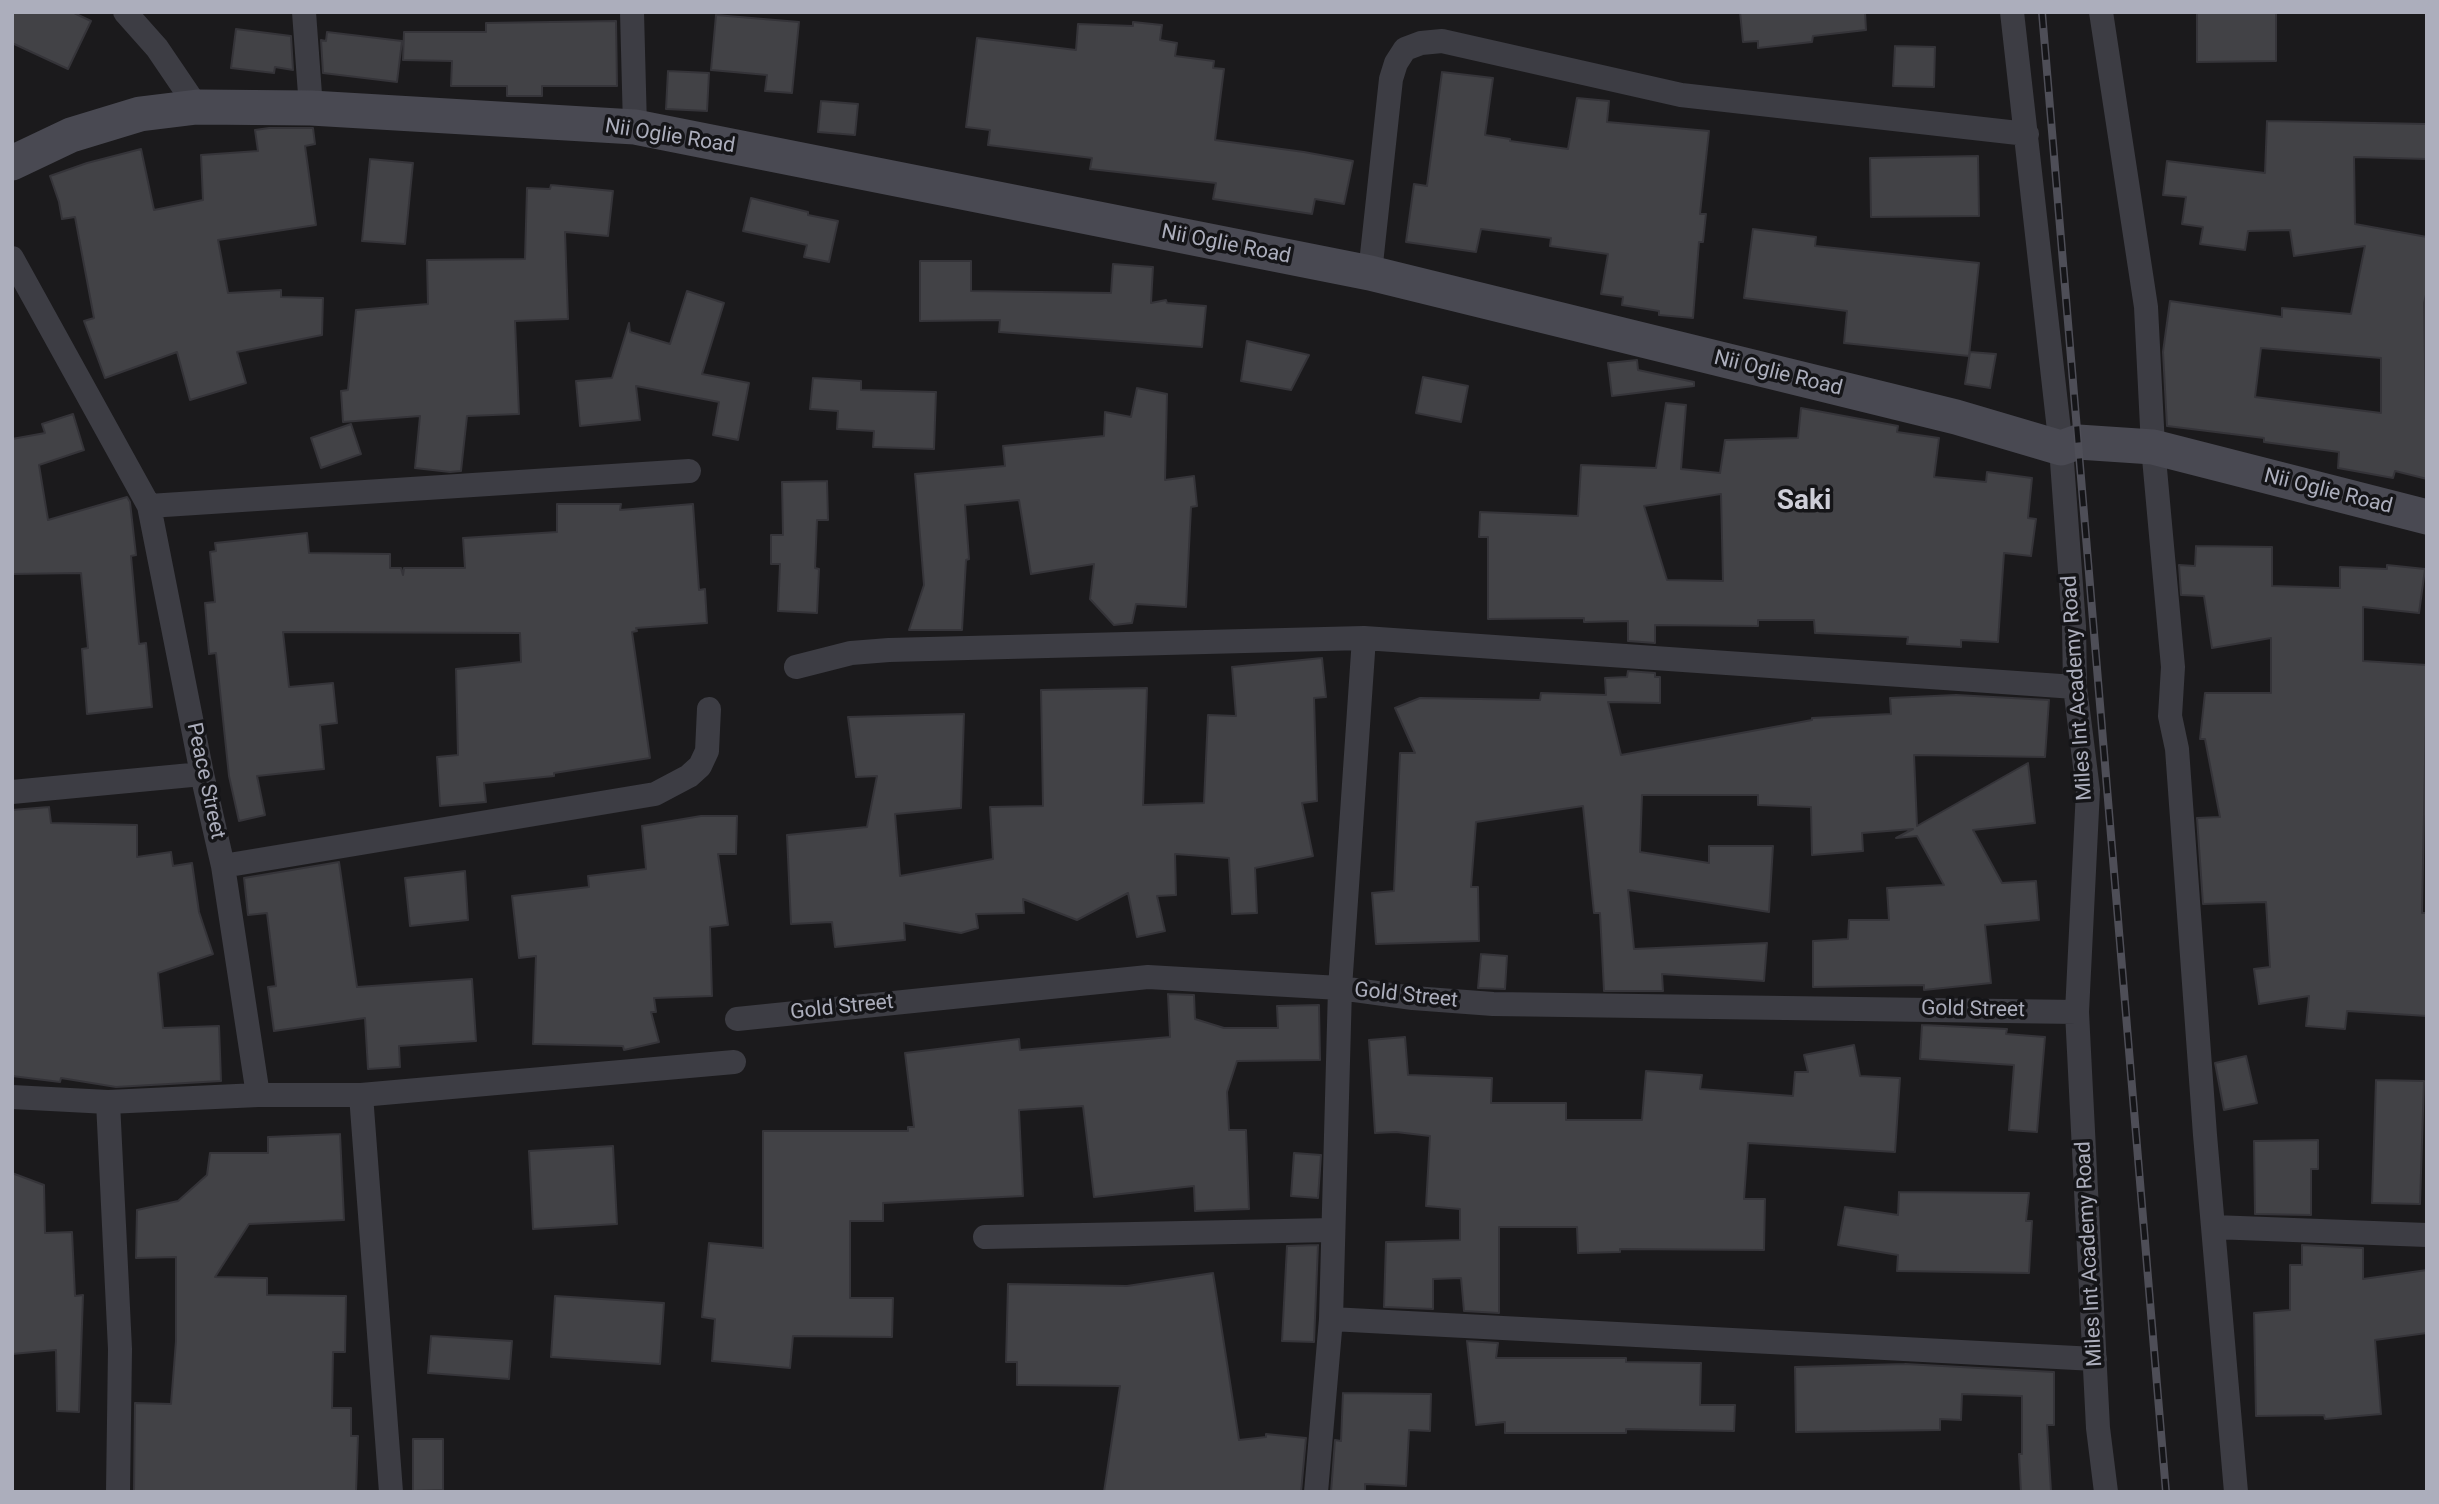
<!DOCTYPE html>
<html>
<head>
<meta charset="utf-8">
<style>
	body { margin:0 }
	#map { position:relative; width:2439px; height:1504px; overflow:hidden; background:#1b1a1c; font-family:Roboto,sans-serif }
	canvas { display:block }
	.frame { position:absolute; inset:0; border:14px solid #acaebc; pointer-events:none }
</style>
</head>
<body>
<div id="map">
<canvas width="2439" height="1504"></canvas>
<div class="frame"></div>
</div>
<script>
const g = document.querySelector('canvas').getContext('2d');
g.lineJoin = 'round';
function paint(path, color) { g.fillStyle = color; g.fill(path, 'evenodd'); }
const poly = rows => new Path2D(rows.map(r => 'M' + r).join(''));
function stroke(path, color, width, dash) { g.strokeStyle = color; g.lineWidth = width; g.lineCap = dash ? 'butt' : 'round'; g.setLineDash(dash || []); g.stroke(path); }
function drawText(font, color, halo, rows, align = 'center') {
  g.font = font + ' Roboto,sans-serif'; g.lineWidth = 7; g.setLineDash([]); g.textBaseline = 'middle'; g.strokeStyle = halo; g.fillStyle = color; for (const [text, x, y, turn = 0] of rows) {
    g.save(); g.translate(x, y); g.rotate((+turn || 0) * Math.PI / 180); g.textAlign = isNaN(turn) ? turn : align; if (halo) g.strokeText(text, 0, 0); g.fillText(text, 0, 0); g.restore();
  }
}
const building = poly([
	[12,12,72,12,91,21,68,69,12,43,12,12],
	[1740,12,1865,12,1866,30,1813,36,1812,42,1758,48,1758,41,1743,42,1740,12],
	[2197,12,2276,12,2276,61,2197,62,2197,12],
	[716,15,799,22,792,93,765,91,767,75,711,70,716,15],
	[616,21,617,86,542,86,542,96,507,96,507,86,451,86,452,61,403,60,404,32,486,32,486,23,616,21],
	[1133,22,1162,25,1160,40,1177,43,1175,56,1214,61,1213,68,1224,69,1215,140,1304,152,1353,161,1344,204,1315,199,1312,214,1213,199,1216,183,1090,169,1092,158,988,145,990,130,966,127,977,38,1076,50,1078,24,1133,26,1133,22],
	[236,29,291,36,293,70,275,67,274,73,231,68,236,29],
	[327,32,402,41,397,82,323,73,321,40,326,41,327,32],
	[1895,46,1935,47,1934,87,1893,86,1895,46],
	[668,71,709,73,707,111,666,109,668,71],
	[1442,72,1493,78,1485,135,1510,139,1510,141,1568,149,1577,98,1609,101,1607,122,1709,131,1700,214,1706,214,1703,242,1699,242,1693,318,1659,315,1659,311,1622,305,1623,297,1601,294,1608,254,1550,246,1551,238,1481,229,1476,252,1406,242,1414,184,1427,186,1442,72],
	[821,101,858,104,855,135,818,132,821,101],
	[2267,121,2427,124,2427,159,2354,157,2355,224,2427,237,2427,291,2424,303,2427,479,2395,471,2393,478,2338,468,2339,452,2264,442,2264,438,2167,426,2163,352,2170,301,2282,317,2282,308,2351,314,2365,246,2294,256,2290,230,2248,231,2245,250,2200,244,2203,227,2182,224,2186,197,2163,195,2167,161,2265,173,2267,121],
	[2261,348,2381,358,2381,413,2255,397,2261,348],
	[269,128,313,128,315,144,305,146,316,225,218,240,228,293,281,290,281,297,323,298,322,335,237,352,246,383,190,400,177,352,105,378,84,321,94,318,75,217,62,219,59,202,50,176,87,163,141,149,154,210,203,200,201,155,258,151,255,130,269,128],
	[1978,156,1979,216,1871,217,1870,158,1978,156],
	[370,159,413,163,405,244,362,241,370,159],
	[551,185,613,191,608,236,565,232,568,319,515,321,519,414,467,416,461,471,450,472,415,468,420,416,343,422,341,391,348,390,356,310,428,304,427,260,525,259,527,188,550,189,551,185],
	[751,198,808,212,808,215,838,221,829,262,804,257,807,245,743,231,751,198],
	[1753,229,1816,237,1815,246,1979,263,1969,356,1844,343,1847,311,1744,298,1753,229],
	[920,261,971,261,971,291,1111,293,1113,264,1153,267,1151,303,1166,300,1167,303,1206,306,1202,347,999,332,1000,320,920,321,920,261],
	[687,291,724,303,702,374,749,383,738,440,713,435,719,402,636,386,640,420,580,426,576,381,612,378,629,323,630,332,670,344,687,291],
	[1247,341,1309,355,1291,390,1241,381,1247,341],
	[1970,352,1996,354,1990,388,1965,384,1970,352],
	[1637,360,1638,370,1694,382,1694,386,1612,396,1608,363,1637,360],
	[1423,377,1468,386,1461,422,1416,413,1423,377],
	[813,378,861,381,861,390,936,392,934,449,873,447,874,431,837,429,838,411,810,409,813,378],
	[1137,388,1167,394,1165,480,1194,476,1197,506,1191,507,1186,607,1136,604,1132,623,1114,625,1090,599,1094,564,1031,574,1019,500,965,505,969,559,966,560,962,630,909,630,924,585,915,474,1005,466,1003,446,1104,436,1105,412,1131,417,1137,388],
	[1666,403,1686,405,1681,469,1720,473,1725,440,1798,438,1801,408,1898,426,1897,432,1939,438,1934,477,1986,482,1987,472,2032,478,2028,518,2036,519,2031,556,2004,553,1998,642,1961,640,1961,647,1907,644,1908,637,1815,633,1814,620,1758,620,1758,626,1655,625,1655,643,1628,641,1628,621,1584,622,1584,618,1488,619,1488,537,1479,537,1480,512,1578,516,1581,465,1656,468,1666,403],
	[1721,494,1723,581,1667,580,1644,506,1721,494],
	[73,414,84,450,39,465,48,520,127,497,130,502,136,555,131,556,139,644,146,643,152,707,87,714,82,649,88,648,81,573,12,574,12,439,45,433,42,424,73,414],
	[351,424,361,454,321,468,311,438,351,424],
	[827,481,828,520,817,520,815,568,819,569,817,613,778,611,780,564,771,564,771,535,783,535,782,482,827,481],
	[557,504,621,504,620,510,693,504,699,590,705,589,707,623,636,628,637,631,632,632,650,758,554,773,554,776,484,783,486,802,440,806,437,757,458,755,456,669,521,662,520,633,283,632,289,687,333,683,337,723,320,725,324,769,257,776,265,815,239,821,229,776,216,653,209,654,205,603,215,602,210,552,216,551,215,543,307,533,309,553,390,554,390,568,401,568,403,575,404,568,465,568,463,538,557,532,557,504],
	[2196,546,2272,547,2272,586,2340,588,2340,567,2387,569,2387,565,2425,569,2419,613,2363,607,2363,661,2427,665,2422,913,2427,913,2427,1016,2347,1011,2345,1029,2306,1026,2309,996,2259,1004,2254,969,2270,967,2266,902,2203,904,2197,818,2220,817,2205,739,2200,739,2205,693,2271,693,2271,638,2212,648,2204,596,2181,595,2179,565,2195,566,2196,546],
	[1322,658,1326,697,1314,698,1317,801,1302,803,1313,856,1255,868,1257,913,1232,914,1229,858,1175,854,1176,895,1157,896,1165,931,1137,937,1128,893,1077,920,1023,899,1024,913,976,914,978,928,961,933,904,923,905,940,835,947,832,922,791,924,787,835,867,827,877,776,856,777,848,717,964,714,961,808,895,814,900,876,993,859,990,807,1043,806,1041,690,1147,688,1143,805,1204,803,1208,715,1236,716,1232,667,1322,658],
	[1628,671,1655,673,1655,677,1660,677,1660,703,1608,702,1621,755,1812,720,1812,718,1891,714,1890,698,1956,695,2049,700,2045,757,1914,755,1917,826,2028,763,2035,823,1973,830,2002,883,2036,881,2039,920,1985,925,1991,983,1924,990,1924,985,1813,987,1813,941,1848,939,1849,920,1889,920,1887,888,1944,885,1917,836,1896,838,1913,829,1862,833,1863,851,1812,855,1811,807,1758,805,1758,795,1642,795,1640,852,1709,863,1709,846,1773,846,1769,912,1628,890,1634,949,1767,943,1764,981,1662,974,1663,991,1604,991,1600,913,1594,913,1583,806,1476,822,1471,887,1478,887,1479,941,1376,944,1372,893,1394,891,1400,753,1415,753,1395,708,1420,698,1540,700,1541,693,1606,695,1605,678,1627,677,1628,671],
	[49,807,51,823,137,825,137,857,171,852,173,866,192,863,199,912,213,954,158,973,163,1028,219,1026,221,1081,116,1087,61,1078,60,1082,12,1076,12,810,49,807],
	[701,816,737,816,736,854,718,854,728,925,710,927,712,996,654,998,656,1012,651,1012,659,1042,624,1050,623,1046,533,1044,536,956,519,958,512,896,589,887,588,876,646,869,642,826,701,816],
	[339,862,357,987,472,979,476,1041,399,1046,400,1067,368,1069,365,1018,274,1031,268,987,276,986,267,913,248,915,244,878,339,862],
	[465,871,468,920,410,926,405,878,465,871],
	[1481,954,1507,956,1505,989,1478,988,1481,954],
	[1168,994,1194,995,1195,1019,1224,1028,1278,1028,1277,1006,1319,1005,1320,1060,1237,1061,1227,1092,1229,1130,1246,1130,1249,1209,1195,1211,1194,1186,1094,1197,1083,1106,1019,1110,1023,1196,883,1203,883,1221,850,1221,850,1298,893,1298,892,1337,793,1336,790,1368,712,1361,715,1319,702,1317,709,1243,763,1248,763,1131,908,1131,908,1127,914,1127,905,1053,1019,1039,1020,1050,1170,1037,1168,994],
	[1922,1025,2007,1029,2006,1034,2045,1037,2037,1132,2009,1130,2014,1065,1920,1059,1922,1025],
	[1405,1037,1408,1075,1492,1078,1491,1103,1566,1103,1566,1120,1642,1120,1646,1071,1702,1075,1700,1089,1793,1096,1795,1072,1808,1072,1804,1055,1854,1045,1860,1076,1900,1078,1895,1152,1748,1143,1744,1199,1765,1199,1764,1250,1620,1249,1620,1252,1578,1253,1577,1227,1499,1227,1499,1313,1464,1311,1461,1278,1433,1279,1433,1309,1384,1307,1386,1242,1460,1240,1460,1209,1426,1206,1430,1136,1396,1132,1375,1133,1369,1040,1405,1037],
	[2246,1056,2257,1103,2224,1110,2215,1063,2246,1056],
	[2376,1080,2424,1081,2420,1204,2372,1203,2376,1080],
	[340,1134,344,1220,249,1224,215,1277,267,1278,267,1295,346,1296,345,1352,333,1352,332,1408,351,1408,351,1436,358,1436,356,1492,134,1492,135,1403,171,1404,176,1341,176,1257,136,1258,137,1210,178,1201,207,1175,210,1153,268,1153,268,1137,340,1134],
	[2318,1140,2318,1169,2311,1169,2311,1215,2255,1214,2254,1141,2318,1140],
	[613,1146,617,1224,533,1229,529,1151,613,1146],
	[1294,1153,1321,1155,1318,1198,1291,1196,1294,1153],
	[12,1173,44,1185,45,1233,72,1232,75,1296,83,1295,79,1412,57,1411,56,1350,12,1354,12,1173],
	[1899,1192,2029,1193,2026,1221,2032,1221,2029,1273,1897,1271,1898,1255,1838,1245,1845,1207,1898,1215,1899,1192],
	[1318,1245,1314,1342,1282,1341,1287,1246,1318,1245],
	[2302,1245,2363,1248,2363,1279,2427,1270,2427,1333,2375,1340,2381,1414,2325,1419,2324,1415,2256,1416,2254,1313,2290,1310,2290,1265,2302,1265,2302,1245],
	[1213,1273,1239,1440,1266,1437,1266,1434,1306,1438,1301,1492,1104,1492,1120,1386,1017,1385,1017,1362,1006,1362,1008,1284,1127,1286,1213,1273],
	[555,1296,664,1303,660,1364,551,1357,555,1296],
	[431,1336,512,1341,509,1379,428,1373,431,1336],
	[1467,1341,1498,1343,1496,1358,1626,1358,1626,1362,1701,1363,1700,1405,1735,1405,1734,1431,1626,1429,1626,1433,1505,1433,1505,1422,1476,1425,1467,1341],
	[1905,1364,2054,1372,2054,1425,2047,1425,2051,1492,2021,1492,2019,1454,2022,1454,2022,1396,1962,1394,1961,1420,1940,1419,1940,1430,1796,1432,1795,1367,1905,1364],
	[1343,1393,1431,1394,1430,1431,1409,1430,1406,1486,1365,1484,1365,1492,1331,1492,1335,1440,1341,1441,1343,1393],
	[413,1439,443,1439,443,1490,413,1491,413,1439]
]);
paint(building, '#424246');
stroke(building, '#353439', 2);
stroke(poly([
	[125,12,157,48,197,107],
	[304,12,311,108],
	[632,12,635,127],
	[2012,12,2061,448,2074,626,2075,687,2088,790,2077,1012,2098,1428,2106,1492],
	[2101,12,2146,307,2153,447,2173,667,2170,716,2177,749,2205,1135,2236,1492],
	[12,258,149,506,202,774,223,866,258,1095,108,1102,12,1097],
	[1370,273,1391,79,1396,63,1405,49,1421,43,1442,41,1681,95,2027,134],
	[149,506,689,471],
	[796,667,851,653,889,650,1364,638],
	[12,792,202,774],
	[223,866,655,794,689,776,700,766,707,751,709,709],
	[737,1019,1148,977,1340,988,1413,998,1493,1004,2077,1012],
	[258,1095,361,1095,734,1062],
	[361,1095,391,1492],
	[108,1102,120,1349,118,1492],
	[2213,1227,2427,1235],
	[985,1237,1333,1230],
	[1331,1319,2095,1359],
	[1316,1492,1331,1319,1340,988,1364,638,2075,687]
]), '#3d3d44', 24);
stroke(poly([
	[12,163,71,135,140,114,197,107,311,108,635,127,1370,273,1956,417,2061,448,2078,442,2153,447,2427,517]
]), '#494952', 35);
const rail = poly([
	[2042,12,2166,1492]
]);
stroke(rail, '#4e4e57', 8);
stroke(rail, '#151518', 5, [16]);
drawText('21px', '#acaebc', '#151518', [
	["Nii Oglie Road",670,137,9],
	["Nii Oglie Road",1226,245,11],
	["Nii Oglie Road",1778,374,14],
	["Nii Oglie Road",2328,492,14],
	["Miles Int Academy Road",2078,688,-94],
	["Peace Street",205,781,78],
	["Gold Street",1406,996,6],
	["Gold Street",842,1008,-6],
	["Gold Street",1973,1010,1],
	["Miles Int Academy Road",2090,1254,-93]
]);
drawText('bold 28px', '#ceced8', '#151518', [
	["Saki",1804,502]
]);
</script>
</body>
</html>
